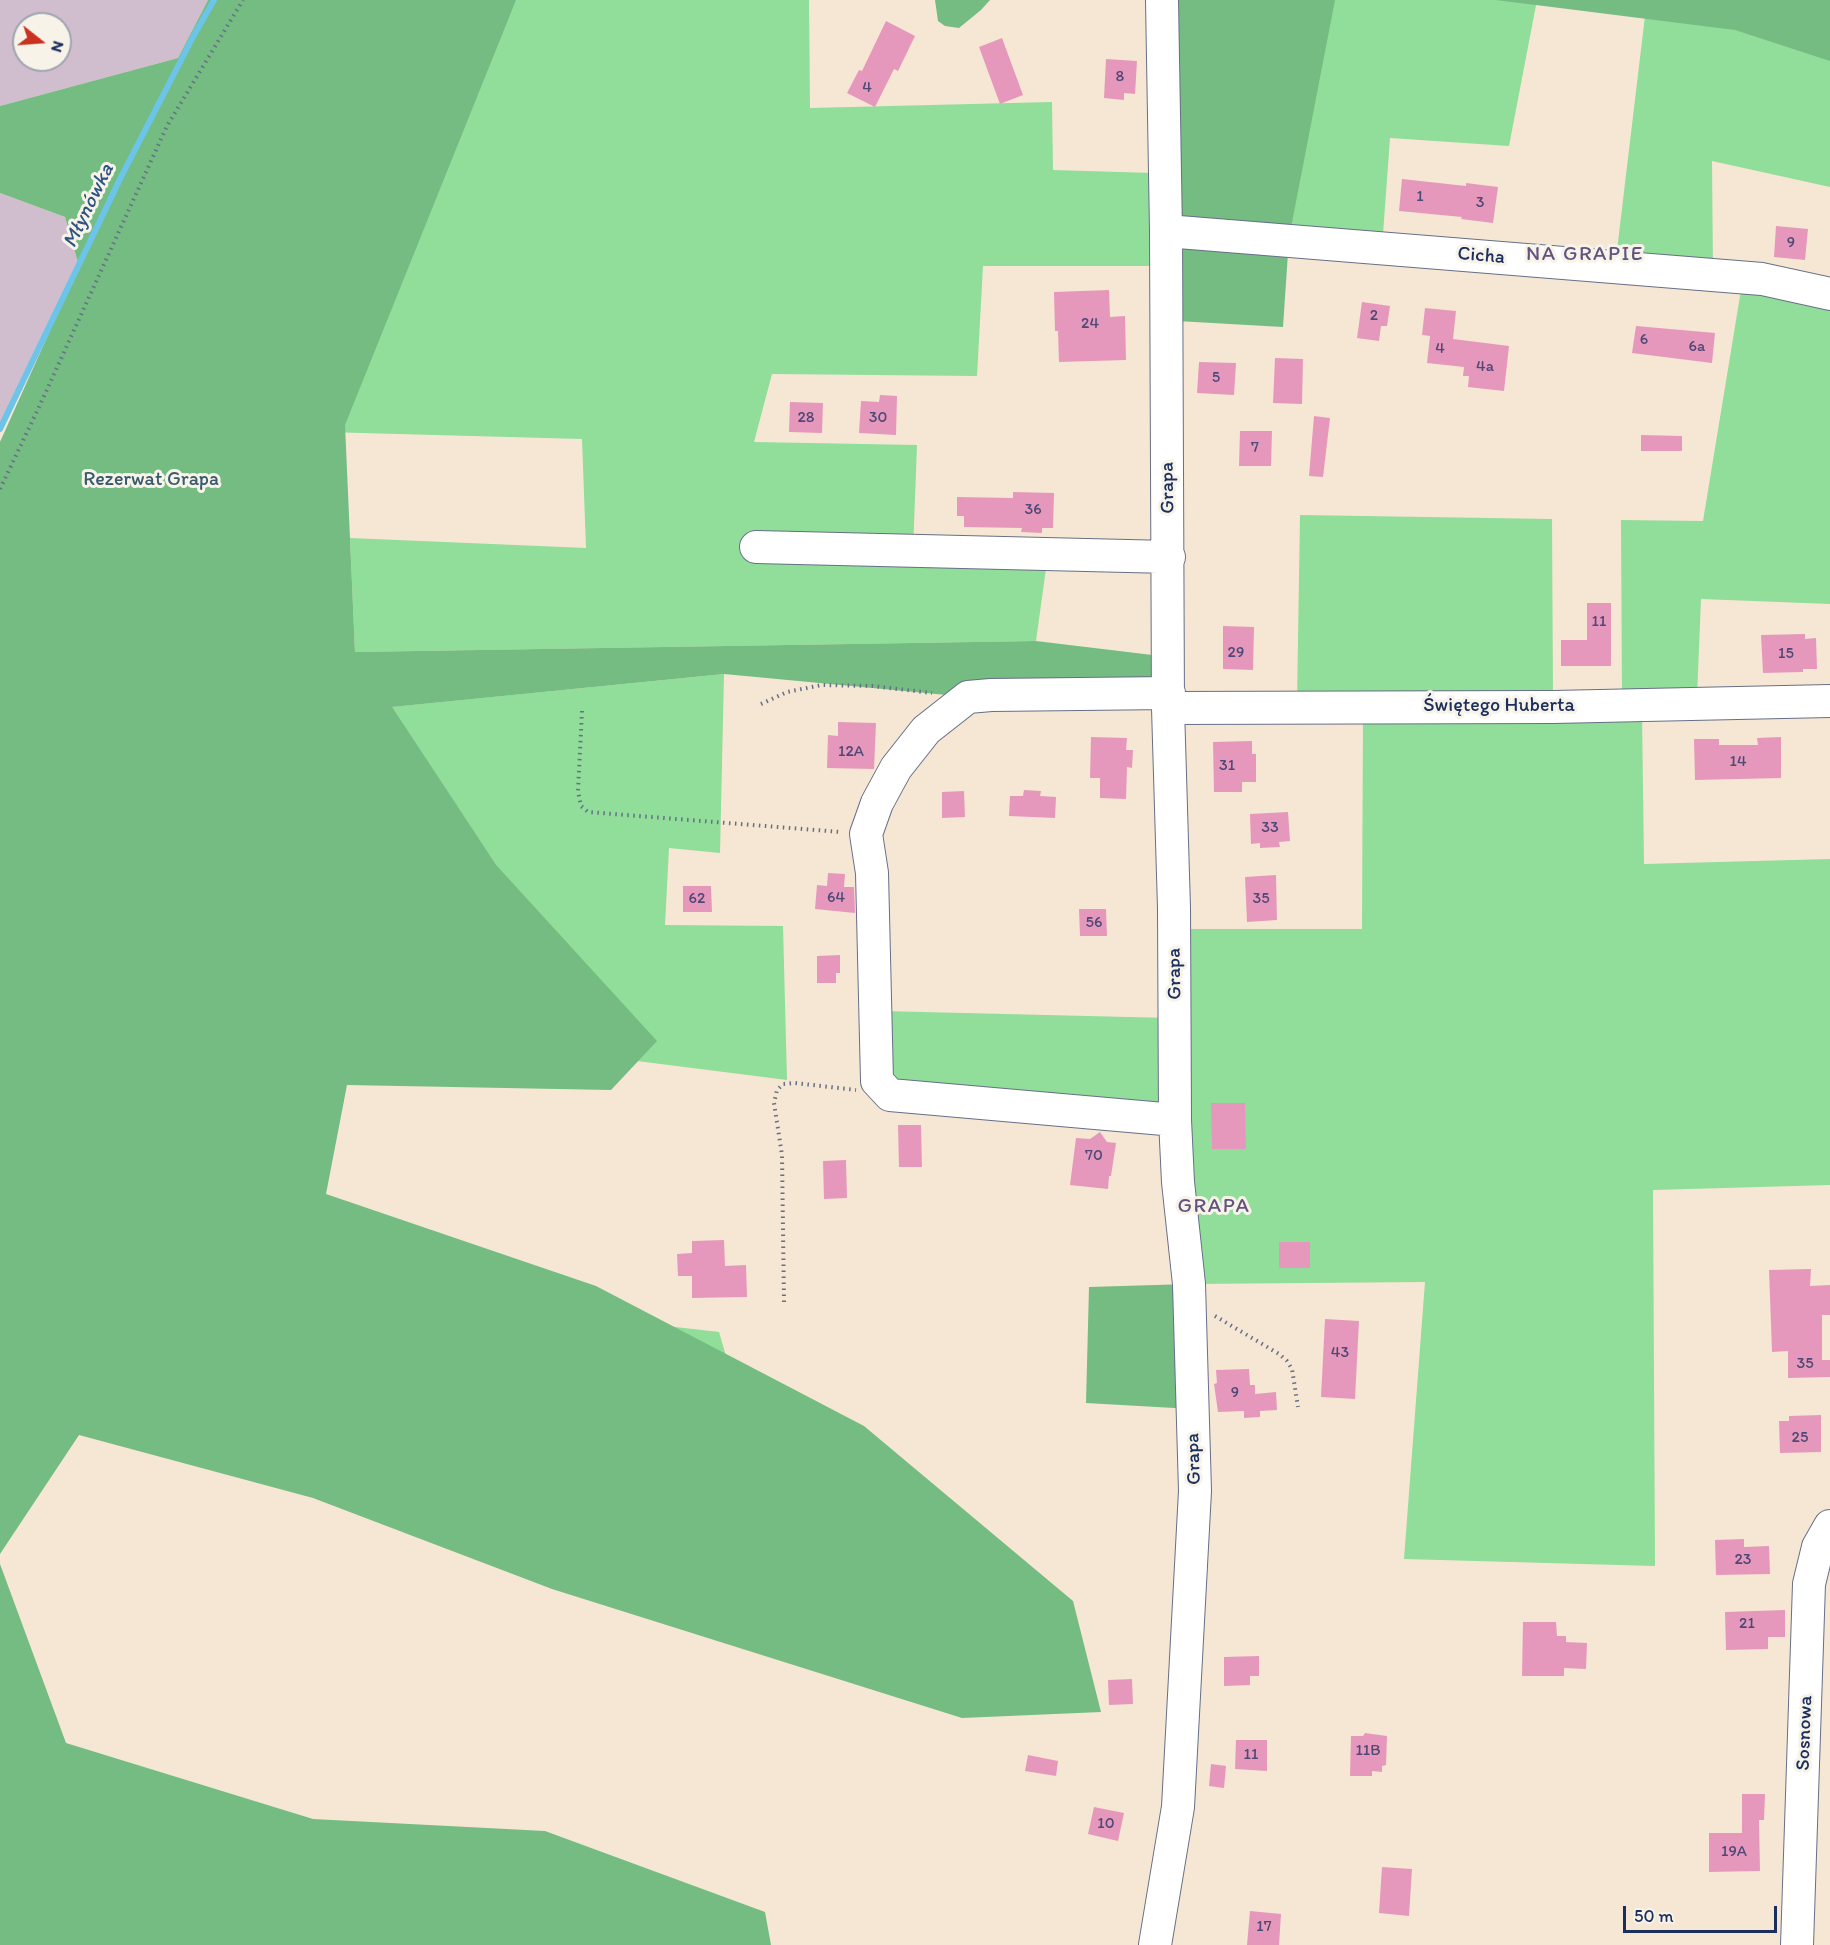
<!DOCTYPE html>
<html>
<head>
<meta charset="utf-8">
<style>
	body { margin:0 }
	#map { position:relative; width:1830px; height:1945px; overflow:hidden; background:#f5e7d3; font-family:Itim,sans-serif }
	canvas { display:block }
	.north { position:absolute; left:12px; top:12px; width:60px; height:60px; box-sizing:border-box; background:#f7f3e8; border:2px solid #9fa5b1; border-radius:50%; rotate:107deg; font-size:16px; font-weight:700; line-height:24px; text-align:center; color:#1b2f5e }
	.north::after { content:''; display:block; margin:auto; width:21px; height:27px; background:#c8321e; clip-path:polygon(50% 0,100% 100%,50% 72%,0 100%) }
	.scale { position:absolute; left:1623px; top:1906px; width:154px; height:27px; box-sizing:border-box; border:3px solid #1b2f5e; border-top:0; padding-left:8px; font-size:18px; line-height:21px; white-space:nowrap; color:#1b2f5e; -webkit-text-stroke:4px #f7f3e8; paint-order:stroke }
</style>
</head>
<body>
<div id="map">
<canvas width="1830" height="1945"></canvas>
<div class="north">N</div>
<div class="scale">50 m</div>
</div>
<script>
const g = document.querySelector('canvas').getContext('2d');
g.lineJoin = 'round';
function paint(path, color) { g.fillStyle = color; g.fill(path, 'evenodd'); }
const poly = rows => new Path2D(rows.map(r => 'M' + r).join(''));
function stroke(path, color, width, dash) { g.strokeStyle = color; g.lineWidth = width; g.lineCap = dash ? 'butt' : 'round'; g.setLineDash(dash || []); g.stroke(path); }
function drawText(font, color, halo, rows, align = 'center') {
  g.font = font + ' Itim,sans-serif'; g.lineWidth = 6; g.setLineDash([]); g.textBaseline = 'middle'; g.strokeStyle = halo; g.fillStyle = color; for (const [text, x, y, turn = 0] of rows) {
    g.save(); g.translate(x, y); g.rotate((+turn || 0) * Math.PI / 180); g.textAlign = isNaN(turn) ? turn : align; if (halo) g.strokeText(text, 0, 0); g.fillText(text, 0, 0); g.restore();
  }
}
paint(poly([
	[0,0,208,0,178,58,0,106],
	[24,24,60,24,60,60,24,60],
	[0,193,65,217,79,266,0,428]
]), '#d0bdce');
paint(poly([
	[214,0,809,0,810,108,1052,102,1053,170,1153,173,1154,266,983,266,977,376,772,374,754,442,917,445,913,551,1048,554,1036,641,355,652,350,538,586,548,582,439,325,432,270,633,497,866,391,707,724,674,720,853,669,848,665,925,783,926,787,1080,424,1034,239,1154,571,1315,719,1332,731,1373,0,1384,0,442,121,221],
	[1178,0,1537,0,1509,146,1390,138,1382,248,1286,230],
	[1830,0,1830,187,1712,161,1713,275,1615,267,1645,16],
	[1742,284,1830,299,1830,604,1701,599,1697,697,1622,699,1621,520,1703,521],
	[1300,515,1552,519,1553,700,1297,703],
	[1642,713,1644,864,1830,859,1830,1185,1653,1190,1655,1566,1404,1559,1425,1282,1189,1284,1181,929,1362,929,1363,714],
	[881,1011,1170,1018,1170,1114,895,1083,886,1076]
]), '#91dd9a');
paint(poly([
	[208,0,516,0,345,425,355,652,1036,641,1169,657,1169,693,968,697,724,674,392,707,497,866,657,1041,611,1090,347,1085,326,1194,596,1286,864,1426,1073,1601,1101,1712,962,1718,552,1589,313,1498,79,1435,0,1554,0,442,79,266,65,217,0,193,0,106,178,58],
	[935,0,990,0,981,10,959,28,945,26,938,21],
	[1177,0,1335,0,1289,238,1283,327,1177,321],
	[1496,0,1830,0,1830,61,1735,30],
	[1189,1284,1192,1409,1086,1403,1089,1287],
	[0,1564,66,1743,313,1819,545,1831,765,1912,771,1945,0,1945]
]), '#74bc82');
stroke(poly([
	[0,429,121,177,194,35,214,0]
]), '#6cc4e9', 6);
paint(poly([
	[886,21,915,36,898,71,894,69,875,107,847,93,859,70,862,71],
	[1002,38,1023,95,1000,104,979,47],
	[1106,59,1137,61,1135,94,1124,93,1124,100,1104,98],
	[1402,179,1466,186,1466,183,1498,187,1493,223,1461,219,1462,217,1399,211],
	[1776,226,1808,229,1805,260,1774,257],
	[1109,290,1110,317,1125,316,1126,360,1059,362,1058,331,1055,331,1054,292],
	[1362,302,1390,306,1387,326,1381,326,1379,341,1357,338],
	[1425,308,1456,311,1453,339,1509,346,1504,391,1468,387,1469,376,1463,376,1464,367,1427,363,1430,336,1422,335],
	[1636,326,1715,333,1712,363,1632,353],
	[1275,358,1303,359,1302,404,1273,403],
	[1199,362,1236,363,1234,395,1197,393],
	[880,395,897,396,896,435,859,433,861,401,879,402],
	[790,402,823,403,822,433,789,432],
	[1314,416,1330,418,1323,477,1309,476],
	[1240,431,1272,431,1271,466,1239,466],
	[1641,435,1682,436,1682,451,1641,451],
	[1013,492,1054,493,1053,528,1042,528,1042,533,1021,532,1022,528,964,527,964,516,957,516,957,497,1013,498],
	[1587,603,1611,603,1611,666,1561,666,1561,640,1587,640],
	[1223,626,1254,627,1253,670,1223,669],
	[1805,634,1805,639,1816,638,1817,669,1803,669,1803,672,1763,673,1761,635],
	[838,722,876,723,874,769,827,768,828,735,838,736],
	[1091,737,1127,738,1126,750,1133,750,1132,768,1127,767,1126,799,1100,798,1100,778,1090,778],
	[1781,737,1781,778,1695,780,1694,739,1719,739,1719,745,1758,745,1757,738],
	[1252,741,1252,754,1256,754,1256,782,1242,782,1242,792,1214,792,1213,742],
	[1024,790,1041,791,1040,796,1056,797,1055,818,1009,816,1010,796,1023,796],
	[964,791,965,817,942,818,942,792],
	[1288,812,1290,841,1279,842,1280,847,1260,848,1260,843,1251,844,1250,814],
	[828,873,845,874,844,887,854,887,855,913,815,909,817,885,827,886],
	[1276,875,1277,920,1247,922,1245,877],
	[683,886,711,886,712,912,683,912],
	[1079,909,1106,909,1107,936,1080,936],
	[840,955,840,973,836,973,836,983,817,983,817,956],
	[1211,1103,1245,1103,1246,1149,1212,1149],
	[898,1125,921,1125,922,1167,899,1167],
	[1100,1132,1107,1142,1116,1143,1111,1176,1109,1176,1108,1189,1070,1185,1076,1138,1090,1139],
	[846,1160,847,1198,824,1199,823,1161],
	[724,1240,725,1266,746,1265,747,1297,692,1298,692,1276,678,1276,677,1254,692,1253,692,1241],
	[1279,1242,1310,1242,1310,1268,1279,1268],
	[1811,1269,1810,1286,1830,1285,1830,1315,1822,1315,1822,1360,1830,1360,1830,1377,1788,1378,1788,1351,1772,1352,1769,1270],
	[1325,1319,1359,1321,1355,1399,1321,1397],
	[1249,1369,1250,1385,1255,1385,1255,1394,1276,1392,1277,1410,1260,1411,1260,1417,1244,1418,1244,1411,1218,1412,1214,1384,1217,1383,1216,1370],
	[1821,1415,1821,1452,1780,1453,1779,1421,1789,1421,1789,1416],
	[1744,1539,1744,1547,1769,1546,1770,1574,1716,1575,1715,1540],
	[1785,1610,1785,1637,1768,1637,1768,1649,1726,1650,1725,1612],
	[1523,1622,1556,1622,1557,1636,1566,1636,1566,1642,1587,1643,1586,1669,1564,1668,1564,1676,1522,1676],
	[1259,1656,1259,1676,1250,1676,1250,1685,1224,1686,1224,1657],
	[1132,1679,1133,1704,1109,1705,1108,1680],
	[1365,1733,1387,1736,1386,1765,1382,1766,1382,1772,1372,1771,1372,1776,1350,1776,1351,1736,1363,1736],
	[1236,1740,1267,1740,1267,1771,1235,1769],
	[1028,1755,1058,1761,1056,1776,1025,1771],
	[1211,1764,1226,1766,1224,1788,1209,1786],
	[1742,1794,1765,1794,1764,1820,1759,1820,1760,1871,1709,1872,1709,1833,1742,1833],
	[1094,1807,1124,1813,1118,1841,1088,1834],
	[1382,1867,1412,1869,1409,1916,1379,1913],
	[1250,1911,1281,1914,1279,1945,1247,1945]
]), '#e698bc');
const minor = poly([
	[1166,231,1762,279,1830,294],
	[756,547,1169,557],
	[1169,693,991,695,968,697,926,730,896,768,877,803,866,834,872,873,877,1081,890,1095,1175,1120],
	[1168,708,1553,707,1830,701],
	[1155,1945,1178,1807,1195,1491,1189,1284,1178,1182,1175,1120,1174,908,1168,708,1166,231,1162,0],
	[1797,1945,1809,1584,1818,1547,1830,1526]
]);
stroke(minor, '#676f87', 34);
stroke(poly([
	[0,489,39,407,167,126,243,0],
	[761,704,787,692,822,685,872,686,932,693],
	[582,711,578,791,581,806,588,812,841,832],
	[784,1302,782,1155,774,1103,777,1090,783,1084,795,1083,856,1090],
	[1215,1316,1279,1354,1287,1361,1292,1369,1298,1407]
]), '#676f87', 4, [1.5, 4.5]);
stroke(minor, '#fff', 32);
drawText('16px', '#4e4976', null, [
	["8",1120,77],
	["4",867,88],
	["1",1420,197],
	["3",1480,203],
	["9",1791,243],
	["2",1374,316],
	["24",1090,324],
	["6",1644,340],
	["6a",1697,347],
	["4",1440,349],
	["4a",1485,367],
	["5",1216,378],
	["28",806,418],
	["30",878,418],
	["7",1255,448],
	["36",1033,510],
	["11",1599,622],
	["29",1236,653],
	["15",1786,654],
	["12A",851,752],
	["14",1738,762],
	["31",1227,766],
	["33",1270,828],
	["64",836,898],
	["62",697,899],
	["35",1261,899],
	["56",1094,923],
	["70",1094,1156],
	["43",1340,1353],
	["35",1805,1364],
	["9",1235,1393],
	["25",1800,1438],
	["23",1743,1560],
	["21",1747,1624],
	["11B",1368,1751],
	["11",1251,1755],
	["10",1106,1824],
	["19A",1734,1852],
	["17",1264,1927]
]);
drawText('20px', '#1b2f5e', '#f7f3e8', [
	["Cicha",1481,256,5],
	["Grapa",1168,488,-91],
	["Świętego Huberta",1499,706],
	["Grapa",1175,974,-91],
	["Grapa",1194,1459,-92],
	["Sosnowa",1805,1733,-88]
]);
drawText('20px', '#385a6d', '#f7f3e8', [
	["Rezerwat Grapa",151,480]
]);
drawText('italic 21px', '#2f5481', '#f7f3e8', [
	["Młynówka",89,206,-64]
]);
g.letterSpacing = '1.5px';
drawText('21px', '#62547f', '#f7f3e8', [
	["NA GRAPIE",1585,255],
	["GRAPA",1214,1207]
]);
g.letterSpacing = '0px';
</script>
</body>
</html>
